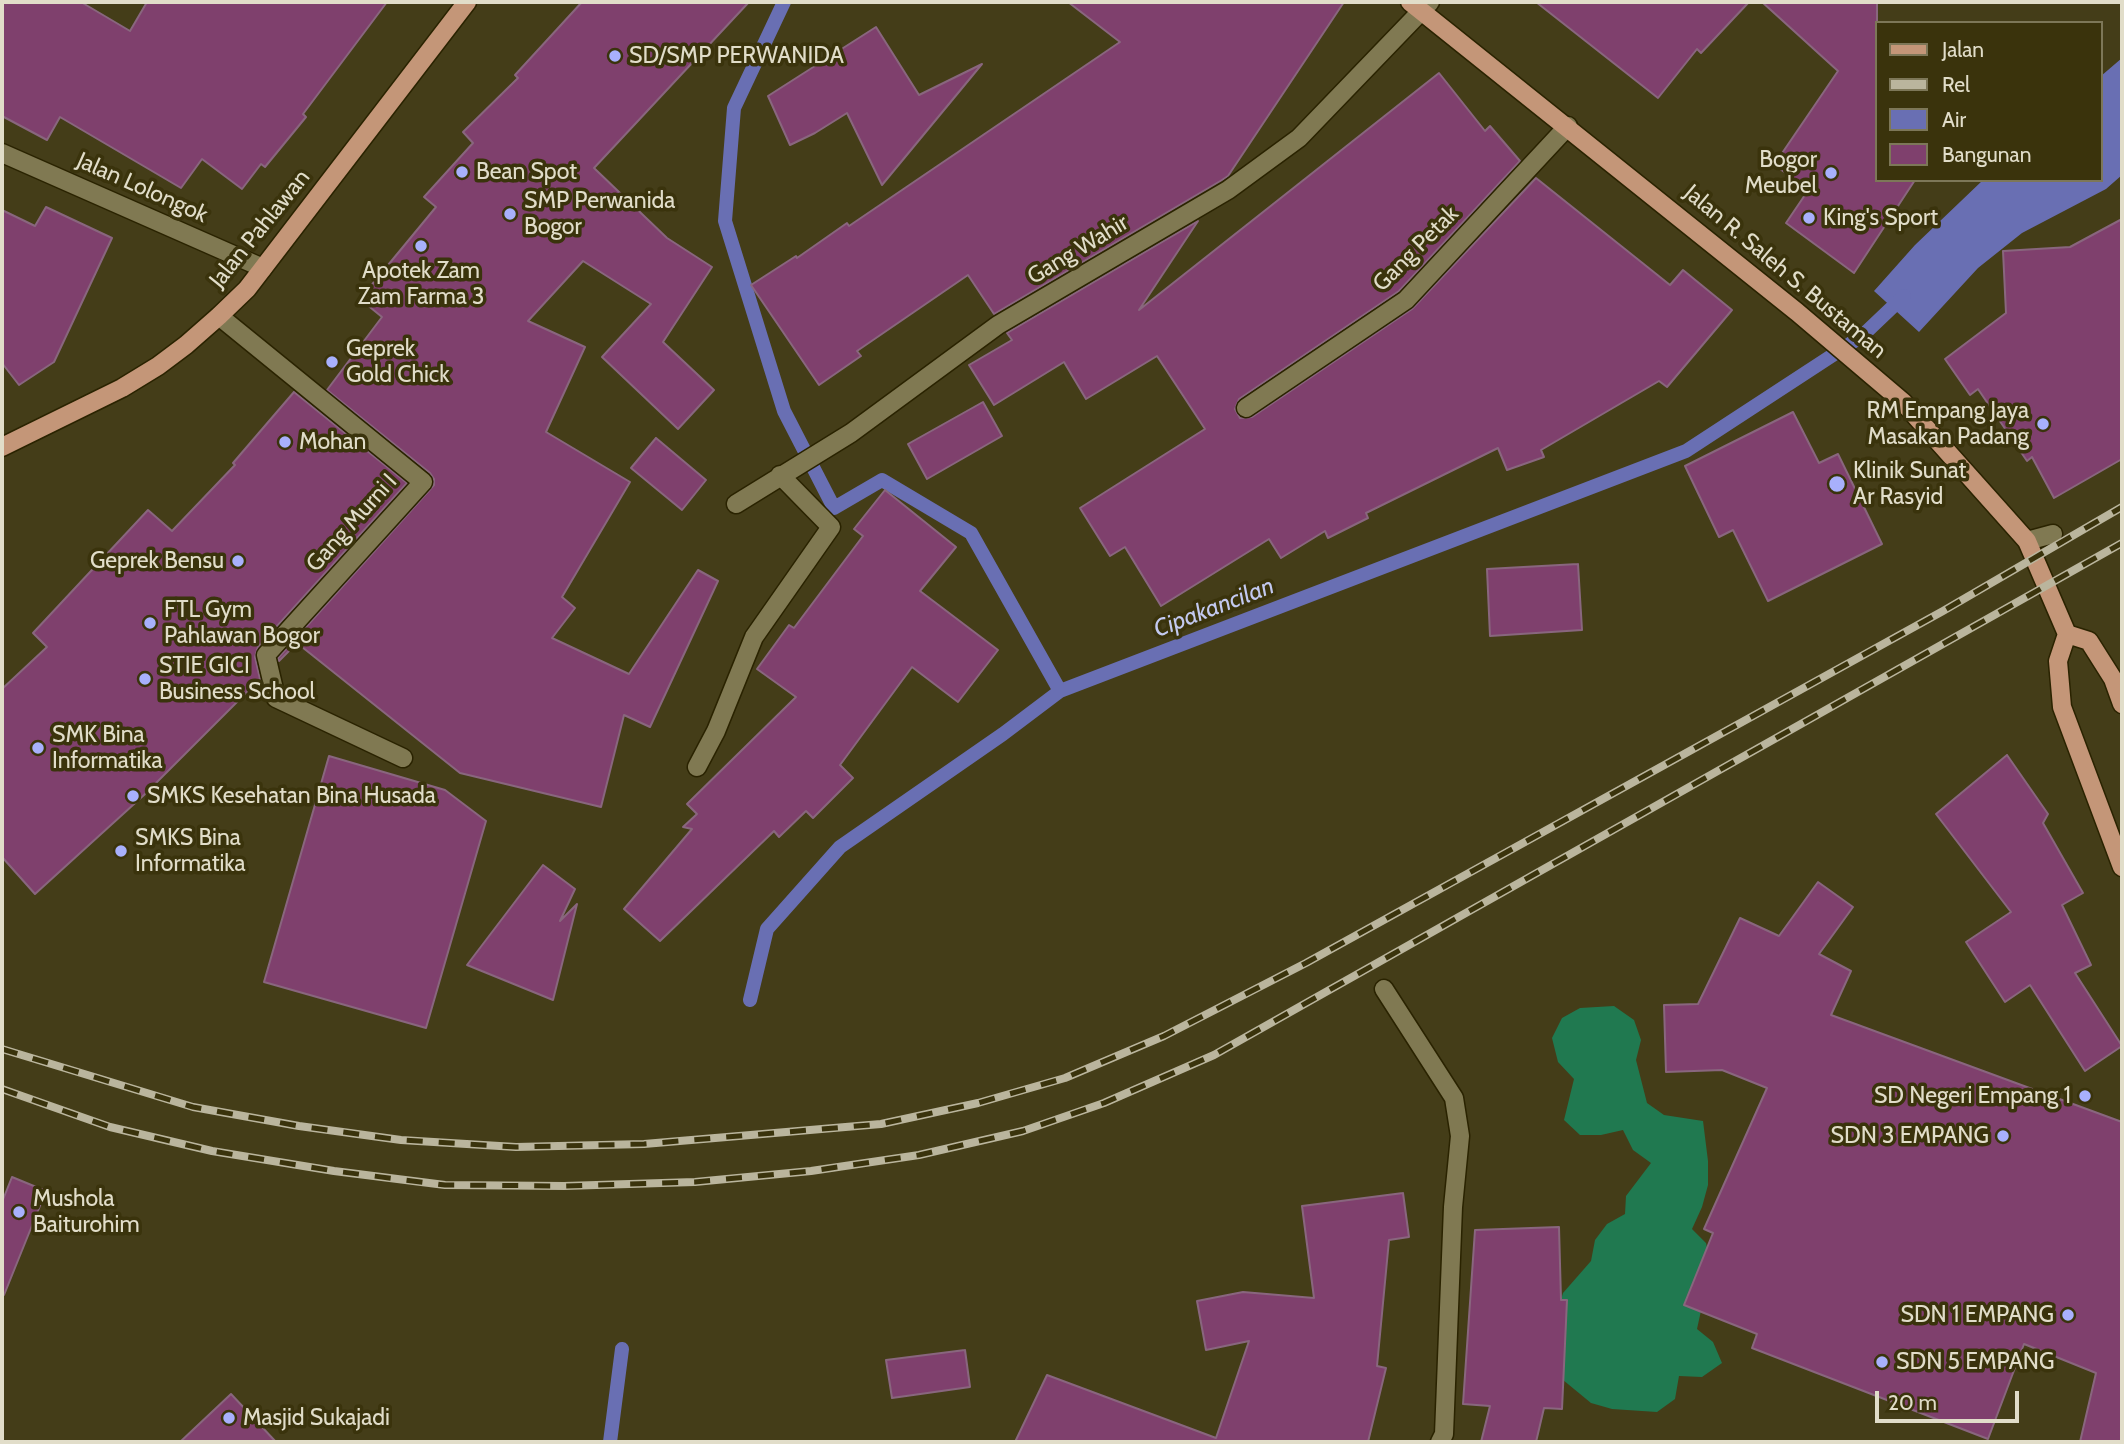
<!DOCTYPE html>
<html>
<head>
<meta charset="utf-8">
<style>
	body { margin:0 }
	#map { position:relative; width:2124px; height:1444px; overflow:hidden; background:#443d18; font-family:Cabin,sans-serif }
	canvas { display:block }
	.frame { position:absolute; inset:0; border:4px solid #e1ddc9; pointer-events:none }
	.legend { position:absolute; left:1875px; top:21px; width:228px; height:161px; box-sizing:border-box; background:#3a330c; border:2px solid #7d7758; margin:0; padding:9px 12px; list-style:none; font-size:21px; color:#e1ddc9 }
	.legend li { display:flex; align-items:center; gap:14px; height:35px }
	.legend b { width:35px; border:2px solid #7d7758 }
	.scale { position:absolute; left:1875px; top:1391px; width:144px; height:32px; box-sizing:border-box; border:4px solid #e1ddc9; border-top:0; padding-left:9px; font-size:21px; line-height:24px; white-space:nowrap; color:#e1ddc9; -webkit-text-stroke:5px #3a330c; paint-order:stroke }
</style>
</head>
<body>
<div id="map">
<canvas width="2124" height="1444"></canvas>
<div class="frame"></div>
<ul class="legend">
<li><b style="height:9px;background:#c49678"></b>Jalan</li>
<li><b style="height:9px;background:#bab59d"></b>Rel</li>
<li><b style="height:19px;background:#696fb3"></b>Air</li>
<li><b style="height:19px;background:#7f406d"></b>Bangunan</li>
</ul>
<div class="scale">20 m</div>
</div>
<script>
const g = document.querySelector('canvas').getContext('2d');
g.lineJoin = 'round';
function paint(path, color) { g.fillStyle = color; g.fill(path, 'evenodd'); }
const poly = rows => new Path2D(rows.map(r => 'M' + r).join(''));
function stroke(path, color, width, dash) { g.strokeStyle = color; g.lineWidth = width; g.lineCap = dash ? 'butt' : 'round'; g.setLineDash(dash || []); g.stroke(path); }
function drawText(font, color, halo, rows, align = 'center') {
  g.font = font + ' Cabin,sans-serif'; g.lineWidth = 7; g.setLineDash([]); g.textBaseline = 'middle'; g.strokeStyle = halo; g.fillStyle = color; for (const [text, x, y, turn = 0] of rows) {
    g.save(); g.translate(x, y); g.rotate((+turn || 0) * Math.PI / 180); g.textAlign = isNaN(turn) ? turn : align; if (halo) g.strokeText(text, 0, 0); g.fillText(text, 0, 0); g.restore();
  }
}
paint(poly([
	[1614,1006,1634,1020,1641,1040,1636,1060,1647,1103,1664,1115,1703,1121,1708,1161,1708,1185,1702,1207,1692,1229,1706,1243,1711,1265,1697,1329,1713,1342,1722,1363,1702,1377,1679,1376,1675,1399,1657,1412,1612,1409,1591,1403,1557,1375,1557,1313,1563,1293,1591,1261,1595,1240,1607,1224,1625,1214,1626,1196,1651,1163,1633,1150,1623,1130,1601,1135,1580,1135,1564,1120,1574,1079,1558,1062,1552,1038,1562,1018,1580,1008]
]), '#207950');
paint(poly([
	[2122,58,2122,175,2106,189,2022,233,1978,268,1919,332,1874,291,1915,245,1983,180,2101,180,2101,76]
]), '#696fb3');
stroke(poly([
	[784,2,734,108,725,221,784,411,834,508,882,480,971,533,1060,691],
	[750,1000,767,929,840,847,1003,734,1060,691,1686,451,1862,336,1904,296],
	[610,1442,622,1349]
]), '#696fb3', 14);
const building = poly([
	[2,2,81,2,130,31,147,2,387,2,303,114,306,117,265,167,261,164,242,189,202,159,181,188,60,117,47,140,2,116,2,2],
	[582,2,749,2,594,168,667,238,712,267,663,342,714,390,678,429,602,357,651,304,583,261,528,321,585,347,546,432,630,482,562,597,575,608,552,638,629,674,698,570,718,581,650,727,624,715,601,807,460,773,297,643,279,661,278,658,434,485,434,479,430,473,327,390,382,317,360,299,436,207,424,197,473,143,463,132,518,78,515,75,582,2],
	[1068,2,1344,2,1228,176,1222,180,994,314,968,275,857,351,861,356,819,385,751,285,796,256,797,258,847,223,849,226,1120,42,1068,2],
	[1536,2,1749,2,1701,53,1697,49,1658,98,1536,2],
	[1762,2,1877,2,1877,180,1915,180,1854,273,1786,223,1809,189,1774,165,1838,71,1762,2],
	[876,27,919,95,982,64,882,185,847,113,815,133,790,145,768,96,876,27],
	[1439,73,1485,131,1490,126,1520,161,1399,291,1239,399,1235,409,1240,418,1252,417,1412,309,1536,178,1670,285,1683,270,1732,310,1667,387,1659,381,1541,450,1544,457,1507,470,1498,448,1366,513,1368,518,1328,538,1325,531,1281,558,1269,539,1161,606,1125,547,1110,556,1080,508,1205,429,1157,356,1086,399,1064,362,994,405,969,365,1012,340,1007,333,1198,221,1139,310,1439,73],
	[46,207,112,238,54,362,19,385,2,363,2,210,35,226,46,207],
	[2122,219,2122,459,2054,498,2032,457,2027,461,1978,389,1970,395,1945,359,2006,313,2003,251,2070,247,2122,219],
	[294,392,407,483,258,647,255,657,260,679,144,795,35,894,2,857,2,689,47,647,33,633,148,510,172,531,235,465,233,463,294,392],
	[983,402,1002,436,927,479,908,444,983,402],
	[1793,412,1819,463,1838,454,1882,544,1768,601,1733,530,1719,537,1685,466,1793,412],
	[656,438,706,480,682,510,631,468,656,438],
	[885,490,956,547,920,591,998,650,958,702,912,667,840,765,853,778,813,818,806,811,779,837,774,831,660,941,624,909,692,829,683,827,697,814,687,804,796,697,757,669,789,625,794,628,863,536,854,529,885,490],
	[1578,564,1582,630,1490,636,1487,569,1578,564],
	[2007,755,2048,814,2043,823,2083,893,2062,905,2091,965,2075,973,2122,1046,2085,1071,2030,985,2005,1002,1966,942,2011,912,1936,814,2007,755],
	[329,756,445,790,486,821,426,1028,264,982,329,756],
	[543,865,575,889,560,921,577,904,553,1000,467,965,543,865],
	[1818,882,1853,907,1819,954,1851,971,1831,1015,2122,1122,2122,1442,2080,1442,2096,1373,2024,1344,1988,1439,1752,1348,1757,1334,1684,1305,1713,1233,1704,1229,1767,1088,1722,1070,1666,1072,1664,1005,1698,1004,1740,918,1779,936,1818,882],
	[12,1177,46,1191,4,1295,2,1295,2,1202,12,1177],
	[1403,1193,1409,1237,1389,1240,1377,1366,1386,1368,1368,1442,1015,1442,1047,1375,1216,1438,1249,1341,1206,1350,1197,1301,1243,1292,1314,1298,1302,1206,1403,1193],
	[1559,1227,1561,1300,1567,1300,1562,1409,1544,1408,1536,1442,1481,1442,1490,1406,1463,1404,1475,1230,1559,1227],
	[965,1350,970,1387,892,1398,886,1360,965,1350],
	[231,1394,276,1442,180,1442,231,1394]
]);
paint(building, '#7f406d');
stroke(building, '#89667e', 2);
const minor = poly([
	[2,153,263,268],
	[219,316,423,482,266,655,276,698,403,758],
	[1246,408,1406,300,1568,126],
	[736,504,851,433,998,325,1228,190,1299,138,1430,2],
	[2027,541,2053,534],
	[697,767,716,731,754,637,831,527,780,475],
	[1384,989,1454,1098,1460,1136,1453,1207,1444,1434,1440,1442]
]);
const major = poly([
	[1410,2,1797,312,1903,402,2027,541,2067,634,2058,661,2062,707,2122,867],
	[2,447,122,388,158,366,186,345,219,316,247,289,467,2],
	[2067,634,2089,641,2113,679,2122,704]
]);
stroke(minor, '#2a2300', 21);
stroke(major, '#2a2300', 21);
stroke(minor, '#807952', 18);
stroke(major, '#c49678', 18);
const rail = poly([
	[2,1049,193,1107,299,1126,401,1140,516,1147,644,1144,881,1124,978,1103,1065,1078,1164,1036,1306,963,1943,611,2122,507],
	[2,1089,110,1127,212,1151,334,1171,445,1185,564,1186,695,1182,811,1171,919,1155,1023,1131,1104,1103,1214,1055,2122,543]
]);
stroke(rail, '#bab59d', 8);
stroke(rail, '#3a330c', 5, [16]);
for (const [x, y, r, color] of [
	[615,56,7,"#a8b0fc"],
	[462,172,7,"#a8b0fc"],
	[1831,173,7,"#a8b0fc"],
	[510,214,7,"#a8b0fc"],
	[1809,218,7,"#a8b0fc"],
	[421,246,7,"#a8b0fc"],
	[332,362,7,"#a8b0fc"],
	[2043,424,7,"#a8b0fc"],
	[285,442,7,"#a8b0fc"],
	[1837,484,9,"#a8b0fc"],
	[238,561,7,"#a8b0fc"],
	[150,623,7,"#a8b0fc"],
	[145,679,7,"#a8b0fc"],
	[38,748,7,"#a8b0fc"],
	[133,796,7,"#a8b0fc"],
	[121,851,7,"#a8b0fc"],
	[2085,1096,7,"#a8b0fc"],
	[2003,1136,7,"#a8b0fc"],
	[19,1212,7,"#a8b0fc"],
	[2068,1315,7,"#a8b0fc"],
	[1882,1362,7,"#a8b0fc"],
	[229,1418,7,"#a8b0fc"]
]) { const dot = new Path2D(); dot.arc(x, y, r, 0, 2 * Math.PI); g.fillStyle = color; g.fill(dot); stroke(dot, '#3a330c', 2.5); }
drawText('23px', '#e1ddc9', '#3a330c', [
	["SD/SMP PERWANIDA",629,56],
	["Bogor",1817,160,"right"],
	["Meubel",1817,186,"right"],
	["Bean Spot",476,172],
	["SMP Perwanida",524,201],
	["Bogor",524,227],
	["King's Sport",1823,218],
	["Apotek Zam",421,271,"center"],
	["Zam Farma 3",421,297,"center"],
	["Geprek",346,349],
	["Gold Chick",346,375],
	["RM Empang Jaya",2029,411,"right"],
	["Masakan Padang",2029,437,"right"],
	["Mohan",299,442],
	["Klinik Sunat",1853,471],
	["Ar Rasyid",1853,497],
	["Geprek Bensu",224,561,"right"],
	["FTL Gym",164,610],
	["Pahlawan Bogor",164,636],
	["STIE GICI",159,666],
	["Business School",159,692],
	["SMK Bina",52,735],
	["Informatika",52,761],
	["SMKS Kesehatan Bina Husada",147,796],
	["SMKS Bina",135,838],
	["Informatika",135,864],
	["SD Negeri Empang 1",2071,1096,"right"],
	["SDN 3 EMPANG",1989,1136,"right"],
	["Mushola",33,1199],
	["Baiturohim",33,1225],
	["SDN 1 EMPANG",2054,1315,"right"],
	["SDN 5 EMPANG",1896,1362],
	["Masjid Sukajadi",243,1418]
], 'left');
drawText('23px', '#e1ddc9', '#3a330c', [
	["Jalan Lolongok",142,188,24],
	["Jalan Pahlawan",260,229,-51],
	["Gang Petak",1416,249,-45],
	["Gang Wahir",1078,250,-31],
	["Jalan R. Saleh S. Bustaman",1785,272,40],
	["Gang Murni I",352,523,-48]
]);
drawText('italic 24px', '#c3c9f0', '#3a330c', [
	["Cipakancilan",1214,608,-21]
]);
</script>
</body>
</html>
